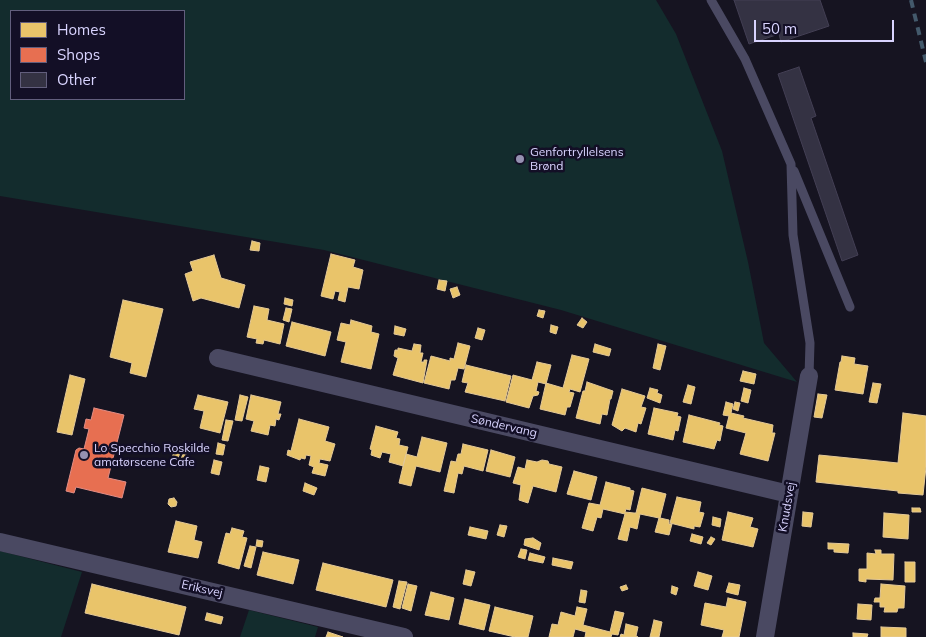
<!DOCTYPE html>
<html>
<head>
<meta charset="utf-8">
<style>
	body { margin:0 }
	#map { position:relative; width:926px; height:637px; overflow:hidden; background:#161421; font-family:Mulish,sans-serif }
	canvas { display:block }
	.legend { position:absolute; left:10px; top:10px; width:175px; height:90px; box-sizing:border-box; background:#130f26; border:1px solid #625e7d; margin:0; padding:6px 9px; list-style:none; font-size:15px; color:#d9d4ff }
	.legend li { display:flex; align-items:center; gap:10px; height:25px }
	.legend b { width:25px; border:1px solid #625e7d }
	.scale { position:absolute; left:754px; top:20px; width:140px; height:22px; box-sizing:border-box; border:2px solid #d9d4ff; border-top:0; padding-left:6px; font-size:15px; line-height:18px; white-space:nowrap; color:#d9d4ff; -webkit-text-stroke:4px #130f26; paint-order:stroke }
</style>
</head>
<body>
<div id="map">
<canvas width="926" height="637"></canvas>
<ul class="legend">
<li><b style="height:14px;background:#e9c46a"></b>Homes</li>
<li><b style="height:14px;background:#e76f51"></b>Shops</li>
<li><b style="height:14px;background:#343243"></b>Other</li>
</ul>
<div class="scale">50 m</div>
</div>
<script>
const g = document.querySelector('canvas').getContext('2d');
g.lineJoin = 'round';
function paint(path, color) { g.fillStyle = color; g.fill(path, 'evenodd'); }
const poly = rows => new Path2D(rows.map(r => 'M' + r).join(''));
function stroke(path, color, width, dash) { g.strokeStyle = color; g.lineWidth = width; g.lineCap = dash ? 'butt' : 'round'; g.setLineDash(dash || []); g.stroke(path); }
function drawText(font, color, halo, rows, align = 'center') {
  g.font = font + ' Mulish,sans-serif'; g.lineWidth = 5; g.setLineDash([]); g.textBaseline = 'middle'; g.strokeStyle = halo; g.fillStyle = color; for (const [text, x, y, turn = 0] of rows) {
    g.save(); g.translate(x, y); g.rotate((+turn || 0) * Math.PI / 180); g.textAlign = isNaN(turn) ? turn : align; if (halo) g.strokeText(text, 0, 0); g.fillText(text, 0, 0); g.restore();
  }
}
paint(poly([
	[0,0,656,0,676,34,722,151,748,262,764,343,797,382,561,310,324,250,0,196],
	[11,11,184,11,184,99,11,99],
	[0,551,82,572,61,637,0,637],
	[249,610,318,627,315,637,240,637]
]), '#132c2d');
const homes = poly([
	[252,241,260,243,259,251,250,250,252,241],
	[331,254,355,260,353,267,363,270,359,289,348,287,345,302,338,300,340,292,335,291,333,299,321,296,331,254],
	[214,255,221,278,245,285,239,308,201,298,193,301,185,274,193,271,190,262,214,255],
	[439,280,447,281,445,291,437,289,439,280],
	[457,287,460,295,453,298,450,289,457,287],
	[285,298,293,300,292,306,284,304,285,298],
	[123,300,163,309,146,377,130,373,132,363,110,357,123,300],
	[254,306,269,309,267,320,284,324,280,344,264,340,263,344,256,343,257,339,247,337,254,306],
	[286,308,292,309,289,322,283,320,286,308],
	[539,310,545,311,543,318,537,316,539,310],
	[582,318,587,322,583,328,577,325,582,318],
	[351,320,372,326,371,332,379,334,371,369,341,362,346,342,337,340,341,323,350,325,351,320],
	[292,322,331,332,325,356,286,346,292,322],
	[551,325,558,327,556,334,550,332,551,325],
	[395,326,406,329,404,336,394,334,395,326],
	[478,328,485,330,482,340,475,338,478,328],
	[458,343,470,346,464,369,458,368,455,380,451,380,449,389,424,383,431,356,450,361,450,358,454,359,458,343],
	[414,344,421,345,420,353,423,353,421,362,424,362,424,360,427,360,423,383,393,375,398,358,394,356,395,350,398,350,398,348,412,351,414,344],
	[595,344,611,349,609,356,593,352,595,344],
	[658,344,666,346,660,370,653,368,658,344],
	[572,355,589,359,580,392,570,389,569,392,574,393,570,407,567,407,565,415,540,409,546,383,563,388,572,355],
	[842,356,855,358,854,364,868,366,863,394,835,390,840,362,841,362,842,356],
	[537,362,551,365,546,384,538,382,536,391,539,392,538,395,533,396,529,408,506,402,513,375,532,380,537,362],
	[466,365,511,376,505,401,465,392,468,383,462,382,466,365],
	[743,371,756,374,754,384,740,381,743,371],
	[70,375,85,379,72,435,57,432,70,375],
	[587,382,613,391,611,399,610,399,607,415,602,414,600,424,576,418,583,391,585,391,587,382],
	[873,383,881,384,877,403,869,402,873,383],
	[688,385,695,387,691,404,683,402,688,385],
	[650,388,658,390,657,393,662,395,660,403,647,398,650,388],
	[744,388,751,390,748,403,741,401,744,388],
	[622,389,645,396,641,407,646,408,641,424,638,423,636,432,625,428,622,431,612,425,622,389],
	[818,394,827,395,822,418,814,417,818,394],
	[198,395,228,402,220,433,200,428,204,411,194,409,198,395],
	[240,395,248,397,242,421,235,420,240,395],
	[251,395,281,402,278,414,281,414,279,420,276,419,275,426,270,425,268,435,251,431,254,421,246,419,251,395],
	[726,402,733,404,731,413,744,416,743,418,773,425,772,433,775,433,768,461,740,454,746,433,726,428,729,416,723,415,726,402],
	[735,402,740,403,738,411,733,409,735,402],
	[654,408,678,413,677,416,681,417,678,431,675,430,673,440,648,434,654,408],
	[903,413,926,416,926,467,923,495,898,493,898,491,816,482,819,455,898,463,903,413],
	[689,415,720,423,719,425,723,426,720,441,717,440,714,449,683,442,689,415],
	[299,419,329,427,325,441,335,444,330,461,320,459,319,463,328,465,325,476,312,473,314,467,309,465,311,456,306,455,305,459,301,458,300,460,287,455,288,450,291,451,299,419],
	[226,420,233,421,228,441,222,440,226,420],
	[376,426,398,432,396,438,400,439,399,445,408,447,403,466,389,462,391,454,382,452,380,458,371,455,372,450,370,449,376,426],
	[422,437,447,443,440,472,416,466,411,486,399,483,406,454,417,457,422,437],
	[218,443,225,445,223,455,216,454,218,443],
	[463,444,488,450,483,471,464,466,462,474,458,473,454,493,444,491,451,461,456,462,458,454,461,454,463,444],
	[175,449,181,451,177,460,172,458,175,449],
	[491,450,515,457,510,477,486,471,491,450],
	[183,454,189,456,186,466,179,464,183,454],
	[214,460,222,462,219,475,211,473,214,460],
	[527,460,537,462,542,460,548,461,549,464,562,467,556,492,533,486,528,503,519,500,521,485,513,483,518,467,525,469,527,460],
	[260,466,269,468,266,482,257,480,260,466],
	[574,471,597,477,591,500,567,494,574,471],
	[606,482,630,488,630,490,634,491,630,510,626,509,625,512,634,513,636,513,642,488,666,494,660,518,669,520,669,524,672,524,669,535,655,532,659,518,640,514,637,529,630,527,627,541,618,539,625,514,603,509,601,518,597,517,593,531,582,528,589,503,600,505,606,482],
	[305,483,317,488,314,495,303,491,305,483],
	[677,497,701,502,699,512,704,513,700,527,694,526,694,529,670,523,677,497],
	[174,498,177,502,176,506,171,507,168,504,169,499,174,498],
	[912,508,920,508,921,512,912,512,912,508],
	[728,512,753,518,750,527,758,529,753,547,722,540,728,512],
	[803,512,813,513,811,527,802,526,803,512],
	[884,513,909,515,908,539,883,537,884,513],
	[713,517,721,519,720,527,712,525,713,517],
	[176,521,197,526,194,540,202,542,198,558,168,552,176,521],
	[500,525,507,526,504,537,497,535,500,525],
	[470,527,488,531,486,539,468,535,470,527],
	[232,528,244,531,242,537,247,538,239,569,218,563,226,533,230,534,232,528],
	[692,534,703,537,701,544,690,541,692,534],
	[711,537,715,539,711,545,707,543,711,537],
	[533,538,541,543,539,550,524,545,525,539,533,538],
	[257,540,263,541,262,547,256,546,257,540],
	[828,543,849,544,848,553,834,552,834,549,828,549,828,543],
	[250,546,256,547,251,568,244,566,250,546],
	[521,549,527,550,525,559,518,557,521,549],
	[875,550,881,550,881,554,894,554,893,580,866,579,866,582,859,581,859,569,867,569,867,553,876,554,875,550],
	[263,552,299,560,293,584,257,575,263,552],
	[530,553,545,557,543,563,528,560,530,553],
	[553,558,573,562,571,569,552,565,553,558],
	[905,562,915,562,915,582,905,582,905,562],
	[323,563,393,580,386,607,316,590,323,563],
	[466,570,475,572,471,586,463,584,466,570],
	[698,572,712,576,708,590,694,586,698,572],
	[399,581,407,582,400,609,393,607,399,581],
	[729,583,740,585,738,595,726,592,729,583],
	[92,584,186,607,179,635,85,613,92,584],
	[408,584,417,586,411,611,402,608,408,584],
	[881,584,905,586,904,608,898,608,897,612,884,612,885,607,880,607,880,602,874,602,875,598,880,598,881,584],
	[626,585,628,589,622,591,620,587,626,585],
	[672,586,678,588,676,595,671,593,672,586],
	[581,590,587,591,585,603,579,602,581,590],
	[431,592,454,598,449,620,425,615,431,592],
	[728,598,746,602,739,637,722,637,724,630,701,625,705,603,726,607,728,598],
	[465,599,490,605,484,630,459,624,465,599],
	[858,604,872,605,871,620,857,619,858,604],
	[495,607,533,616,528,637,515,637,489,631,495,607],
	[577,607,587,609,583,625,610,632,615,611,624,613,618,635,612,634,611,637,585,637,586,632,575,629,573,637,549,637,552,624,558,625,561,612,575,616,577,607],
	[207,613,223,617,221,624,205,620,207,613],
	[654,620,662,622,659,637,650,637,654,620],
	[626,624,638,627,636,636,638,637,620,637,621,634,624,635,626,624],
	[881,627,906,628,906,637,881,637,881,627],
	[328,632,343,637,326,637,328,632],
	[853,633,868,634,867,637,853,637,853,633]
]);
paint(homes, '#e9c46a');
stroke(homes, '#e4c997', 1);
const shops = poly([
	[94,408,124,415,108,478,126,482,122,498,76,487,74,493,66,491,76,450,79,448,84,449,89,429,84,428,86,419,91,420,94,408]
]);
paint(shops, '#e76f51');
stroke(shops, '#e38d85', 1);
const building = poly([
	[734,0,820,0,829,26,781,42,779,34,749,44,734,0],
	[799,67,816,116,811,118,858,255,842,261,778,74,799,67]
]);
paint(building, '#343243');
stroke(building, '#433f54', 1);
stroke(poly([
	[711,0,745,59,791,164,793,235,810,343,809,376],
	[794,171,850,307]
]), '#4a4962', 9);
stroke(poly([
	[218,358,789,494],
	[0,542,404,637],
	[765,637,809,376]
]), '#4a4962', 18);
stroke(poly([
	[911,0,926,62]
]), '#43596b', 4, [8, 6]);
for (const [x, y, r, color] of [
	[520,159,5,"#9591b1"],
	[84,455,5,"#9591b1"]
]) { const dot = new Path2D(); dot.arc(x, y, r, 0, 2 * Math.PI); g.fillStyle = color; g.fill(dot); stroke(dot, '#130f26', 2); }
drawText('12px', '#d9d4ff', '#130f26', [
	["Genfortryllelsens",530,152],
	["Brønd",530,166],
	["Lo Specchio Roskilde",94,448],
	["amatørscene Cafe",94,462]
], 'left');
drawText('12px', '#d9d4ff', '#130f26', [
	["Søndervang",504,426,13],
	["Knudsvej",787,507,-80],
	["Eriksvej",202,589,13]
]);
</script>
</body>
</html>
